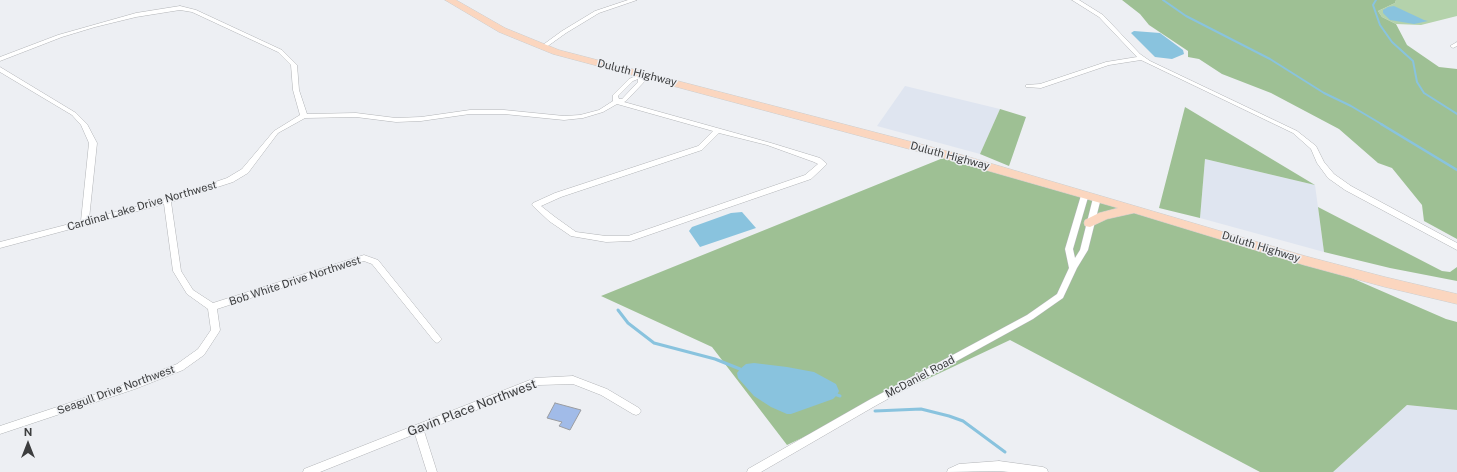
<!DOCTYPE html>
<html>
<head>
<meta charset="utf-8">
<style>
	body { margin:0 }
	#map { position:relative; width:1457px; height:472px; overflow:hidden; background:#edeff3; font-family:"Public Sans",sans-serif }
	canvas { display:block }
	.north { position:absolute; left:8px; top:424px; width:40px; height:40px; -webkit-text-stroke:3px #edeff3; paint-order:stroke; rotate:0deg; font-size:11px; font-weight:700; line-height:16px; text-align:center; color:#3c3d3e }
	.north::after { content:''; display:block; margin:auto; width:14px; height:18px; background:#3c3d3e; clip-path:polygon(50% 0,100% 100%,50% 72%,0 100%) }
</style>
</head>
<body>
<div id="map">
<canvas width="1457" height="472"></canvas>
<div class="north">N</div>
</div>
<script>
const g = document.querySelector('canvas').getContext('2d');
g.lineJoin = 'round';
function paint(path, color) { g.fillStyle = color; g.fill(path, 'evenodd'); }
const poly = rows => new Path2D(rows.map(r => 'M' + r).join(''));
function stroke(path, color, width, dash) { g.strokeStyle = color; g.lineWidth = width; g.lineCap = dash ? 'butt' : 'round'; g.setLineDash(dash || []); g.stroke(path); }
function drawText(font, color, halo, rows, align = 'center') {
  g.font = font + ' "Public Sans",sans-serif'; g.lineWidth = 3; g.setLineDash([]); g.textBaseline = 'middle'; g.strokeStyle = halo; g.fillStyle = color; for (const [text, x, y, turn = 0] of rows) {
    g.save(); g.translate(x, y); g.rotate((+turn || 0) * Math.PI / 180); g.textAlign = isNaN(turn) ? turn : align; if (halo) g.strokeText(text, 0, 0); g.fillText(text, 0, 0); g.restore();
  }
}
paint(poly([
	[905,86,1000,109,980,154,877,126],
	[1205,159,1315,185,1324,252,1200,218],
	[1407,405,1457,410,1457,472,1333,472]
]), '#dfe5f0');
paint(poly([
	[1396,0,1457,0,1457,16,1421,25,1396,24,1382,17,1378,11,1395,3]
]), '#b4d2ab');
paint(poly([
	[1122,0,1396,0,1395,3,1378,11,1382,17,1396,24,1407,45,1439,67,1457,69,1457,239,1424,221,1422,205,1392,168,1378,163,1339,129,1271,93,1222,74,1199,59,1188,57,1188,51,1149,25,1140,14],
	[1185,107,1315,185,1205,159,1200,218,1159,208],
	[1000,109,1026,117,1009,166,980,154],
	[948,156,1324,266,1446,319,1457,322,1457,410,1407,405,1333,472,1260,472,1010,340,787,445,712,347,601,296],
	[1318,207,1442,271,1450,272,1457,267,1457,281,1390,268,1324,252]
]), '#9ec094');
paint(poly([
	[1394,6,1424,20,1428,21,1414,24,1390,20,1383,13,1383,10,1388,7],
	[1134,31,1160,33,1183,50,1184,54,1172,59,1155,57,1131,33],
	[742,212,756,228,700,247,689,231,692,227,731,213],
	[754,363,787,367,814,372,836,384,839,391,837,395,833,399,791,414,787,414,771,407,754,396,738,378,737,373,740,369,746,364]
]), '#89c3de');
stroke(poly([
	[1163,0,1186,16,1270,59,1324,93,1351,106,1383,125],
	[1376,0,1373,5,1380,25,1392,42,1413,61,1417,82,1424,93,1457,114]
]), '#89c3de', 2);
stroke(poly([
	[1381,124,1457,170]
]), '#89c3de', 2.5);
stroke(poly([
	[618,310,628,323,654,343,715,359,740,369],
	[837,395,840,396],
	[875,411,921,409,949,416,963,421,1005,452]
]), '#89c3de', 3);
const building = poly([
	[555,403,581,410,570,430,559,426,562,422,547,418,555,403]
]);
paint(building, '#a1bbe8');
stroke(building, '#9a9ca0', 1);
const minor = poly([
	[628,0,637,0,599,13,566,33,545,48,543,49,540,47,562,31,595,11,628,0],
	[1072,0,1079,0,1103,15,1140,54,1150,61,1297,131,1316,146,1324,162,1334,174,1351,186,1457,243,1457,250,1345,190,1328,178,1317,163,1311,149,1293,133,1141,60,1109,65,1041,88,1026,87,1026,85,1040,84,1106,62,1137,57,1099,17,1072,0],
	[180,6,196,10,282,50,297,65,299,90,307,114,356,113,396,118,421,117,470,110,504,110,564,116,580,115,599,110,613,101,613,95,629,79,642,73,645,75,644,82,626,101,624,102,771,143,820,158,827,164,811,179,631,241,606,242,571,236,549,221,532,205,533,203,555,193,698,146,713,131,617,104,603,112,583,118,564,120,504,114,470,114,421,121,396,122,356,117,305,118,278,133,248,173,233,182,171,202,181,271,193,290,213,303,364,255,378,260,440,337,442,339,440,341,437,343,434,341,372,264,364,261,217,309,220,330,219,332,204,355,183,370,135,389,0,434,0,426,129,383,177,364,198,349,211,330,208,309,187,294,173,271,164,204,0,248,0,242,81,221,89,143,81,125,72,115,0,72,0,67,76,113,87,124,97,143,89,219,165,199,227,178,242,169,274,131,300,115,293,90,291,65,278,52,192,12,180,10,136,17,95,27,62,37,0,61,0,57,58,35,136,13,180,6],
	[638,79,638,82,622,99,619,99,618,96,633,81,638,79],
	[719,133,767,145,814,162,818,164,805,175,628,236,606,236,576,232,555,217,541,206,561,197,702,150,719,133],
	[1457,42,1457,46,1453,48,1450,46,1457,42],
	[1082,192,1085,192,1089,194,1073,249,1075,258,1080,250,1093,198,1097,196,1101,198,1088,250,1077,268,1063,298,1033,319,875,406,761,472,747,472,748,469,869,400,1027,315,1057,294,1069,268,1065,249,1082,192],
	[573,376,607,389,639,408,641,411,639,414,636,415,633,414,601,395,573,384,539,385,424,431,437,472,427,472,415,434,320,472,303,472,304,469,535,378,573,376],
	[999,461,1043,467,1047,469,1048,472,1009,472,999,471,947,472,948,469,959,464,999,461]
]);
const primary = poly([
	[445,0,456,0,505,28,559,50,962,155,1305,256,1385,277,1457,294,1457,304,1385,287,1304,265,1134,213,1107,219,1090,227,1085,226,1084,223,1085,220,1099,213,1118,208,954,161,553,54,499,32,445,0]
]);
stroke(minor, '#b2b4b7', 1);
stroke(primary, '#cccdcd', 1);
paint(minor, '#fff');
paint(primary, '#fbd6bf');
drawText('11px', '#3c3d3e', '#edeff3', [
	["Duluth Highway",637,73,14],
	["Duluth Highway",950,156,15],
	["Cardinal Lake Drive Northwest",142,206,-16],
	["Duluth Highway",1261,247,17],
	["Bob White Drive Northwest",295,281,-18],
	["McDaniel Road",920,377,-28],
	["Seagull Drive Northwest",116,390,-20]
]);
drawText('13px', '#3c3d3e', '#edeff3', [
	["Gavin Place Northwest",472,408,-21]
]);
</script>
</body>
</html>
